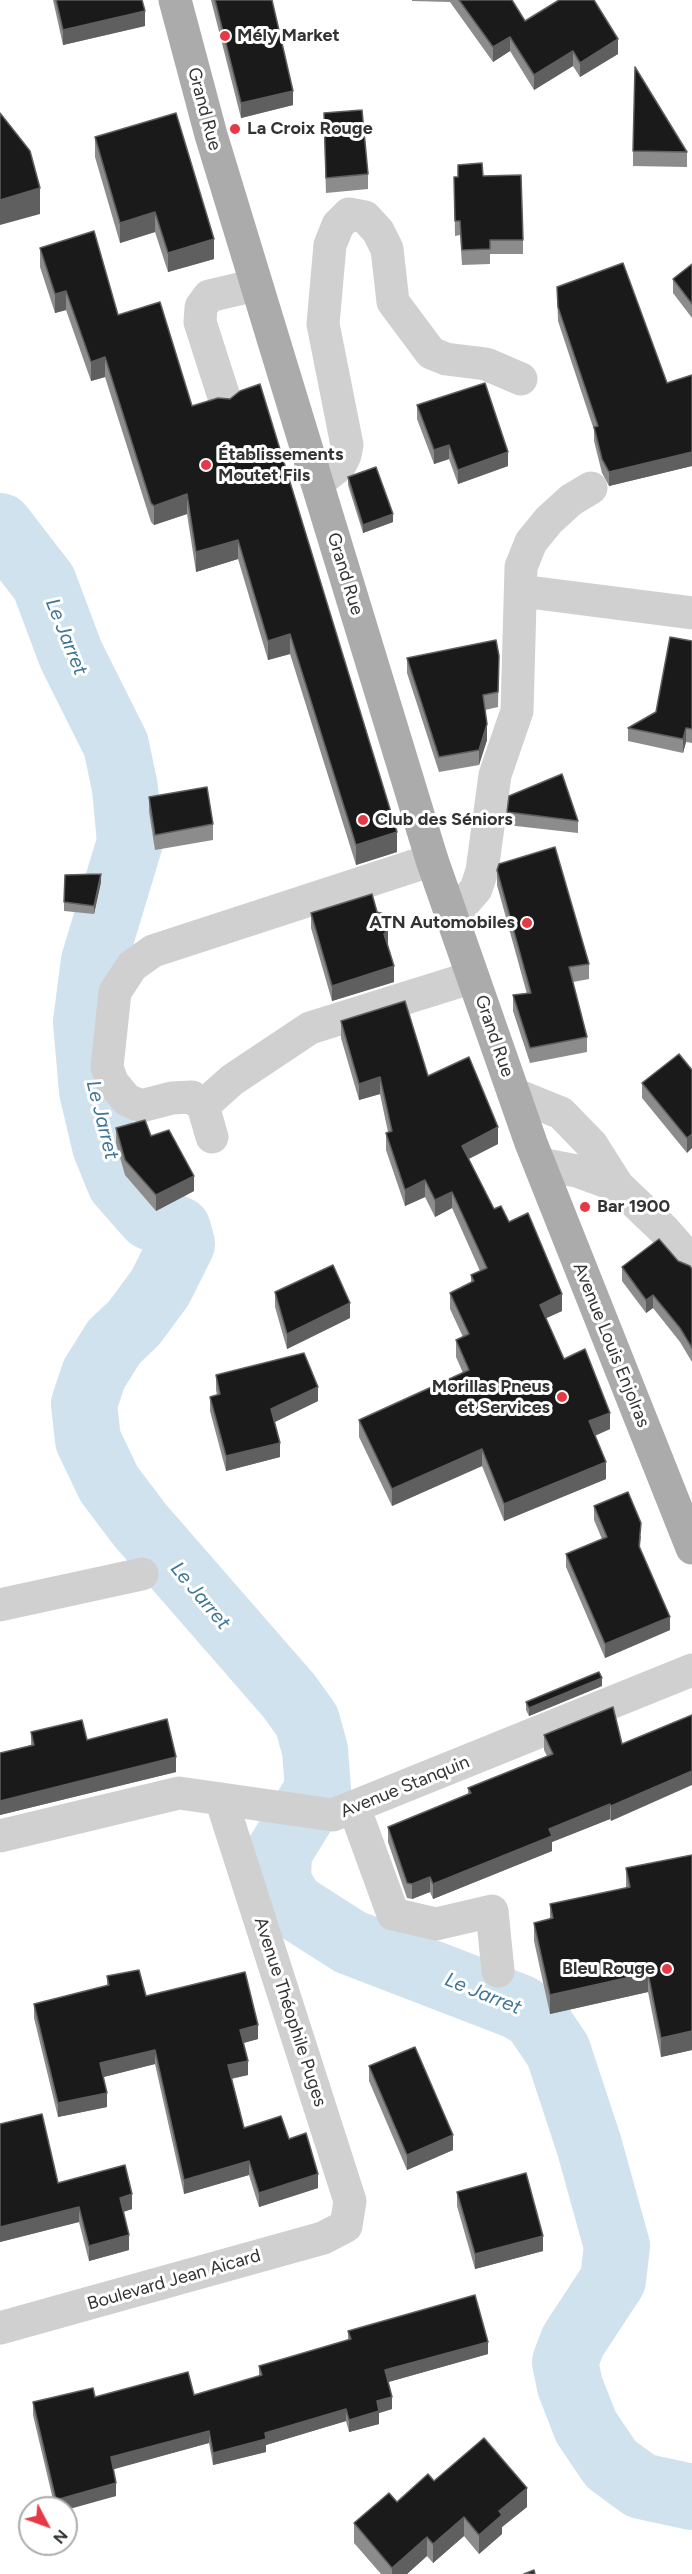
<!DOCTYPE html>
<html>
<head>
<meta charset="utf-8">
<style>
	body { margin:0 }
	#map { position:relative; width:692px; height:2574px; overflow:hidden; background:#fff; font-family:Figtree,sans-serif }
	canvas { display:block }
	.north { position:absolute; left:18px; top:2496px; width:60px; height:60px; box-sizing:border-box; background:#fff; border:2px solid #adadad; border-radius:50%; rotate:131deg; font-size:16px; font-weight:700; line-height:24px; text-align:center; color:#333 }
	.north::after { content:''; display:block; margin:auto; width:21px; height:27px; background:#e63946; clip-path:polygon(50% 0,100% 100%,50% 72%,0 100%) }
</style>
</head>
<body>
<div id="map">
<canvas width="692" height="2574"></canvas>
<div class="north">N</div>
</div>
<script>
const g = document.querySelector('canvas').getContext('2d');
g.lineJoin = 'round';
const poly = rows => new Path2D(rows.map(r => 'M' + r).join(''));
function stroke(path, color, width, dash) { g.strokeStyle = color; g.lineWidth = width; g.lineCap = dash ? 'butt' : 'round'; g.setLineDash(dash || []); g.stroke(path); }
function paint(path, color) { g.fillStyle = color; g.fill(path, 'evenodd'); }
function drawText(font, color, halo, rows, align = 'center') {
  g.font = font + ' Figtree,sans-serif'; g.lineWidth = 6; g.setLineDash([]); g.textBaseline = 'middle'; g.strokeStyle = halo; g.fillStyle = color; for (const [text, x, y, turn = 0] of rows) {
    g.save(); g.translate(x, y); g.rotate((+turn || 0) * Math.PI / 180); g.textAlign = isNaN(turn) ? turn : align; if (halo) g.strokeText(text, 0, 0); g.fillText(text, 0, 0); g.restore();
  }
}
stroke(poly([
	[0,526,44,583,71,655,116,745,125,788,130,842,94,961,86,1022,92,1091,105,1146,120,1183,150,1217,178,1229,182,1244,160,1288,134,1323,114,1342,94,1374,84,1404,88,1440,109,1484,140,1525,289,1696,307,1721,315,1750,318,1789,279,1852,278,1882,292,1905,350,1942,519,2007,535,2017,558,2051,589,2145,617,2246,613,2280,573,2341,565,2362,570,2386,586,2427,611,2464,641,2486,692,2497]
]), '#cfe2ee', 66);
stroke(poly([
	[225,400,200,322,201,307,209,296,256,285],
	[317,483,340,465,345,455,347,445,323,324,330,245,338,225,349,214,365,217,378,231,387,249,393,302,431,353,446,359,486,364,521,379],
	[521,591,692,613],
	[451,918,476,889,482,871,495,775,517,711,521,567,531,542,549,520,571,500,591,488],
	[514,1094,561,1113,592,1145,618,1186,665,1231,692,1262],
	[203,1106,232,1080,310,1028,473,977],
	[212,1137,203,1106,192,1097,172,1098,141,1106,127,1100,112,1082,107,1067,115,992,132,966,153,951,432,860],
	[540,1164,577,1171,618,1186],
	[0,1605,142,1574],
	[354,1807,393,1914,436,1924,492,1911,498,1971],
	[0,1836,179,1793,333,1815,692,1670],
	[0,2328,323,2238,346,2226,350,2201,221,1799]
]), '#d0d0d0', 33);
stroke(poly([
	[175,0,211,135,432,860,531,1143,692,1548]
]), '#ababab', 33);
paint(poly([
	[53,0,142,0,145,26,63,45],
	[211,0,272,0,293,105,241,118],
	[412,0,512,0,525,21,618,54,580,77,573,66,534,90,510,51,493,62,450,2,412,1],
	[324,128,368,174,368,189,326,193],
	[95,137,214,259,168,272,155,232,120,243,95,157],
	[633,151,687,152,687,167,633,166],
	[458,165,483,176,523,240,523,254,490,254,490,264,462,265,460,235,455,236,454,177,458,177],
	[40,248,118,315,192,406,397,852,356,865,290,654,268,660,238,559,196,572,187,514,154,525,151,522,105,377,91,381,66,310,55,313,40,267],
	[692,264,692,318,673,293,673,279],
	[557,287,667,383,692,375,692,466,609,486,602,473,594,441,594,430,558,321],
	[417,405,508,466,458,484,449,459,434,464,417,419],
	[348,477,393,522,363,533,348,485],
	[692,641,692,743,686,742,683,753,628,741,628,728,656,712],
	[499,656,498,707,485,710,487,740,479,765,439,772,407,673,407,658],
	[149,797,213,824,213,840,155,850,149,812],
	[507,812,578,821,578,833,507,825],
	[497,870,589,964,589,979,573,982,587,1037,587,1052,530,1063,513,1011,513,995,527,994,497,885],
	[101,882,94,914,64,911,64,902],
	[311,913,388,944,394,982,332,1001,311,928],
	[341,1021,428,1076,498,1144,469,1159,494,1209,509,1222,562,1311,546,1318,564,1359,610,1429,595,1436,606,1479,504,1521,482,1466,392,1506,359,1437,359,1420,463,1373,456,1357,456,1340,463,1337,450,1309,450,1293,471,1282,471,1275,480,1271,452,1208,435,1217,425,1197,405,1206,386,1150,386,1133,388,1132,380,1094,359,1100,341,1038],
	[692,1070,687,1153,642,1098,642,1083],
	[116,1128,151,1136,194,1191,156,1211,125,1175,116,1143],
	[678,1261,692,1269,692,1362,680,1342,653,1308,646,1313,622,1281,622,1267],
	[275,1292,350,1318,287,1349,275,1307],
	[216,1375,318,1401,274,1422,280,1457,226,1471,210,1411,210,1397,217,1395,216,1390],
	[594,1506,641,1536,640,1548,670,1630,605,1658,566,1567,566,1554,602,1539,594,1520],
	[602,1686,529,1716,526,1710,526,1702],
	[613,1707,611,1821,610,1819,552,1842,552,1851,433,1899,430,1892,412,1899,407,1898,388,1842,388,1827,468,1794,468,1788,547,1756,544,1750,544,1735],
	[31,1732,87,1740,176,1772,0,1815,0,1753,31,1745],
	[692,1855,692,2050,661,2057,648,1992,550,2014,534,1941,534,1923,550,1919,550,1904,626,1888,626,1868],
	[107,1976,146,1996,258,2039,243,2043,248,2075,232,2079,244,2128,289,2139,318,2188,259,2207,249,2175,184,2194,155,2064,103,2077,107,2107,58,2117,34,2018,34,2004,107,1986],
	[369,2066,453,2150,407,2170,369,2081],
	[0,2124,58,2183,132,2209,123,2212,129,2250,89,2261,79,2222,0,2242],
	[457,2192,543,2251,475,2269,457,2206],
	[348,2331,488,2354,388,2382,392,2409,379,2413,379,2424,349,2432,346,2421,266,2445,266,2452,213,2465,209,2443,113,2469,116,2496,66,2508,55,2508,33,2415,33,2402,95,2397,194,2395,259,2376,259,2366,348,2340],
	[434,2481,527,2507,502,2527,502,2534,479,2554,464,2536,433,2563,427,2556,407,2574,381,2574,354,2543,354,2523,397,2502]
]), '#8c8c8c');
paint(poly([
	[145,11,145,26,63,45,63,30],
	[510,37,510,51,493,62,493,47],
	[618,39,618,54,580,77,580,63],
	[573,51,573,66,534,90,534,75],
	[293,91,293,105,241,118,241,103],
	[40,188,40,214,0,225,0,200],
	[155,212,155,232,120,243,120,223],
	[214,239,214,259,168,272,168,253],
	[66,291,66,310,55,313,55,294],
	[105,357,105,377,91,381,91,362],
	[449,445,449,459,434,464,434,450],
	[508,452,508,466,458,484,458,470],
	[692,452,692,466,609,486,609,472],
	[187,494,187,514,154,525,154,506],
	[393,514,393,522,363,533,363,525],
	[238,540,238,559,196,572,196,552],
	[290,634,290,654,268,660,268,641],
	[487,724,487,740,479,765,479,750],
	[686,728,686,742,683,753,683,739],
	[397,832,397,852,356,865,356,845],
	[101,874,101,882,94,914,94,906],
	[388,929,388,944,384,949,384,934],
	[394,966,394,982,332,1001,332,986],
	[380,1077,380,1094,359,1100,359,1084],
	[498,1127,498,1144,462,1162,462,1146],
	[692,1134,692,1148,687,1153,687,1138],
	[194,1176,194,1191,156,1211,156,1195],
	[425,1180,425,1197,405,1206,405,1190],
	[452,1192,452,1208,435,1217,435,1200],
	[562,1294,562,1311,540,1321,540,1305],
	[653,1295,653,1308,646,1313,646,1300],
	[350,1303,350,1318,287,1349,287,1334],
	[318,1387,318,1401,271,1424,271,1409],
	[610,1413,610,1429,589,1438,589,1421],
	[280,1443,280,1457,226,1471,226,1456],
	[482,1449,482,1466,392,1506,392,1489],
	[606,1462,606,1479,504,1521,504,1504],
	[670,1617,670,1630,605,1658,605,1644],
	[602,1678,602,1686,529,1716,529,1708],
	[176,1757,176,1772,0,1815,0,1801],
	[692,1771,692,1785,611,1821,611,1806],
	[610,1804,610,1819,552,1842,552,1851,433,1899,433,1884,549,1829],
	[430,1877,430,1892,412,1899,412,1884],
	[648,1973,648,1992,550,2014,550,1995],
	[258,2025,258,2039,240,2044,240,2030],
	[692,2031,692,2050,661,2057,661,2038],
	[155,2050,155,2064,100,2078,100,2063],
	[248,2061,248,2075,228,2079,228,2065],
	[107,2093,107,2107,58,2117,58,2103],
	[453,2135,453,2150,407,2170,407,2155],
	[249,2161,249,2175,184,2194,184,2180],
	[318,2174,318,2188,259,2207,259,2193],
	[132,2194,132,2209,120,2213,120,2198],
	[79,2207,79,2222,0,2242,0,2227],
	[129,2235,129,2250,89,2261,89,2246],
	[543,2236,543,2251,475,2269,475,2254],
	[488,2342,488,2354,385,2383,385,2370],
	[392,2397,392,2409,379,2413,379,2424,349,2432,349,2420,377,2401],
	[346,2409,346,2421,266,2445,266,2452,213,2465,213,2453,265,2433],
	[209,2431,209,2443,111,2470,111,2457],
	[116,2483,116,2496,66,2510,66,2508,56,2508,56,2500],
	[527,2488,527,2507,502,2527,502,2534,479,2554,479,2535,499,2511],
	[464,2517,464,2536,433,2563,433,2544],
	[427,2537,427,2556,407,2574,392,2574,392,2568]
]), '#5f5f5f');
const building = poly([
	[56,0,142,0,145,11,63,30,56,0],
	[215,0,272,0,293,91,241,103,215,0],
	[459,0,512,0,525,21,559,0,594,0,618,39,580,63,573,51,534,75,510,37,493,47,459,0],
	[635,67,687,152,633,151,635,67],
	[362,110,368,174,326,178,324,113,362,110],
	[0,113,30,151,40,188,0,200,0,113],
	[176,113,214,239,168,253,155,212,120,223,95,137,176,113],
	[482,163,483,176,521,175,523,240,490,240,490,249,462,250,460,221,455,221,454,177,458,177,458,165,482,163],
	[94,231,118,315,160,302,192,406,218,398,230,399,240,391,260,384,397,832,356,845,290,634,268,641,238,540,196,552,187,494,154,506,151,503,105,357,91,362,66,291,55,294,40,248,94,231],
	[623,263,667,383,692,375,692,452,609,472,602,459,594,427,598,426,558,307,557,287,623,263],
	[692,264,692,304,673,279,692,264],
	[485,383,508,452,458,470,449,445,434,450,417,405,485,383],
	[376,467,393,514,363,525,348,477,376,467],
	[670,637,692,641,692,729,686,728,683,739,628,728,656,712,670,637],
	[496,640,499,656,498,692,483,695,487,724,479,750,439,757,407,658,496,640],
	[562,774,578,821,507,812,509,796,562,774],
	[207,787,213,824,155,835,149,797,207,787],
	[555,847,589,964,569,967,587,1037,530,1048,513,995,531,993,497,870,499,864,555,847],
	[101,874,94,906,64,902,65,875,101,874],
	[372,894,377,912,384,914,388,929,384,934,394,966,332,986,311,913,372,894],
	[405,1001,428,1076,469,1057,498,1127,462,1146,494,1209,501,1206,509,1222,528,1213,562,1294,540,1305,564,1359,585,1349,610,1413,589,1421,606,1462,504,1504,482,1449,392,1489,359,1420,469,1370,456,1340,469,1334,450,1293,474,1281,471,1275,487,1268,452,1192,435,1200,425,1180,405,1190,386,1133,392,1131,380,1077,359,1084,341,1021,405,1001],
	[679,1054,692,1070,692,1134,687,1138,642,1083,679,1054],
	[145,1120,151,1136,169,1130,194,1176,156,1195,125,1160,116,1128,145,1120],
	[659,1239,678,1261,690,1266,692,1269,692,1348,680,1328,653,1295,646,1300,622,1267,659,1239],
	[333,1265,350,1303,287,1334,275,1292,333,1265],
	[304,1353,318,1387,271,1409,280,1443,226,1456,210,1397,220,1394,216,1375,304,1353],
	[628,1492,641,1523,639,1546,670,1617,605,1644,566,1554,607,1537,594,1506,628,1492],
	[599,1672,602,1678,529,1708,526,1702,599,1672],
	[613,1707,622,1744,692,1715,692,1771,611,1806,610,1804,549,1829,552,1836,433,1884,430,1877,412,1884,407,1883,388,1827,471,1793,468,1788,553,1754,544,1735,613,1707],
	[167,1719,176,1757,0,1801,0,1753,34,1745,31,1732,82,1720,87,1740,167,1719],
	[692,1855,692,2031,661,2038,648,1973,550,1995,534,1923,553,1918,550,1904,630,1887,626,1868,692,1855],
	[139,1970,146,1996,245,1972,258,2025,240,2030,248,2061,228,2065,244,2128,281,2116,289,2139,306,2133,318,2174,259,2193,249,2161,184,2180,155,2050,100,2063,107,2093,58,2103,34,2004,109,1985,107,1976,139,1970],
	[415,2047,453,2135,407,2155,369,2066,415,2047],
	[42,2114,58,2183,125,2165,132,2194,120,2198,129,2235,89,2246,79,2207,0,2227,0,2124,42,2114],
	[526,2173,543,2236,475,2254,457,2192,526,2173],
	[475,2295,488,2342,385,2370,392,2397,377,2401,379,2411,349,2420,346,2409,265,2433,266,2439,213,2453,209,2431,111,2457,116,2483,56,2500,33,2402,93,2388,95,2397,188,2372,194,2395,262,2375,259,2366,351,2339,348,2331,475,2295],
	[484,2438,527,2488,499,2511,502,2515,479,2535,464,2517,433,2544,427,2537,392,2568,354,2523,389,2493,397,2502,428,2474,434,2481,484,2438],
	[534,2570,535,2574,524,2574,534,2570]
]);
paint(building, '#1a1a1a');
stroke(building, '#5f5f5f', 1.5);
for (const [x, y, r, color] of [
	[225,36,6,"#e63946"],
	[235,129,6,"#e63946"],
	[206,465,6,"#e63946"],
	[363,820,6,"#e63946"],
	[527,923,6,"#e63946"],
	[585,1207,6,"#e63946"],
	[562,1397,6,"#e63946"],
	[667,1969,6,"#e63946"]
]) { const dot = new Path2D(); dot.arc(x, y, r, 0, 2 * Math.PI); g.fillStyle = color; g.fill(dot); stroke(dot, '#fff', 2); }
drawText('bold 18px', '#333', '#fff', [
	["Mély Market",237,36],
	["La Croix Rouge",247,129],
	["Établissements",218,455],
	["Moutet Fils",218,476],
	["Club des Séniors",375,820],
	["ATN Automobiles",515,923,"right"],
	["Bar 1900",597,1207],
	["Morillas Pneus",550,1387,"right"],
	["et Services",550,1408,"right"],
	["Bleu Rouge",655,1969,"right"]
], 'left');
drawText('18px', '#333', '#fff', [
	["Grand Rue",204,109,75],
	["Grand Rue",345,574,73],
	["Grand Rue",494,1036,71],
	["Avenue Louis Enjolras",611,1345,68],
	["Avenue Stanquin",405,1787,-22],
	["Avenue Théophile Puges",290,2012,72],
	["Boulevard Jean Aicard",174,2280,-16]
]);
drawText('italic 20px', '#3f7597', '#fff', [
	["Le Jarret",66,637,68],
	["Le Jarret",102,1120,76],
	["Le Jarret",200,1596,50],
	["Le Jarret",483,1994,22]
]);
</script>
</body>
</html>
